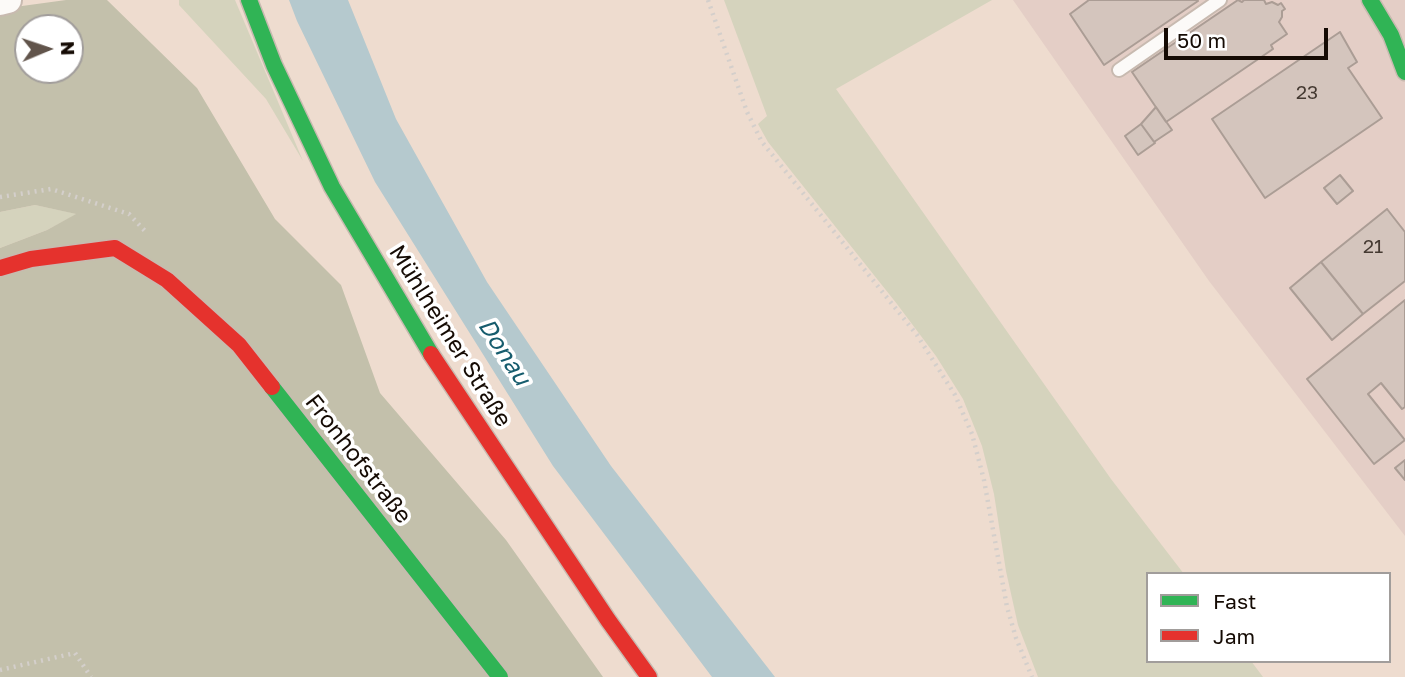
<!DOCTYPE html>
<html>
<head>
<meta charset="utf-8">
<style>
	body { margin:0 }
	#map { position:relative; width:1405px; height:677px; overflow:hidden; background:#eedccf; font-family:"Golos Text",sans-serif }
	canvas { display:block }
	.legend { position:absolute; left:1146px; top:572px; width:245px; height:91px; box-sizing:border-box; background:#fff; border:2px solid #a19d9b; margin:0; padding:9px 12px; list-style:none; font-size:21px; color:#150b04 }
	.legend li { display:flex; align-items:center; gap:14px; height:35px }
	.legend b { width:35px; border:2px solid #a19d9b }
	.north { position:absolute; left:14px; top:14px; width:70px; height:70px; box-sizing:border-box; background:#fff; border:2px solid #a19d9b; border-radius:50%; rotate:88deg; font-size:19px; font-weight:700; line-height:28px; text-align:center; color:#150b04 }
	.north::after { content:''; display:block; margin:auto; width:24px; height:32px; background:#61544b; clip-path:polygon(50% 0,100% 100%,50% 72%,0 100%) }
	.scale { position:absolute; left:1164px; top:28px; width:164px; height:32px; box-sizing:border-box; border:4px solid #150b04; border-top:0; padding-left:9px; font-size:21px; line-height:24px; white-space:nowrap; color:#150b04; -webkit-text-stroke:5px #fff; paint-order:stroke }
</style>
</head>
<body>
<div id="map">
<canvas width="1405" height="677"></canvas>
<ul class="legend">
<li><b style="height:9px;background:#30b455"></b>Fast</li>
<li><b style="height:9px;background:#e5322d"></b>Jam</li>
</ul>
<div class="north">N</div>
<div class="scale">50 m</div>
</div>
<script>
const g = document.querySelector('canvas').getContext('2d');
g.lineJoin = 'round';
function paint(path, color) { g.fillStyle = color; g.fill(path, 'evenodd'); }
const poly = rows => new Path2D(rows.map(r => 'M' + r).join(''));
function stroke(path, color, width, dash) { g.strokeStyle = color; g.lineWidth = width; g.lineCap = dash ? 'butt' : 'round'; g.setLineDash(dash || []); g.stroke(path); }
function drawText(font, color, halo, rows, align = 'center') {
  g.font = font + ' "Golos Text",sans-serif'; g.lineWidth = 7; g.setLineDash([]); g.textBaseline = 'middle'; g.strokeStyle = halo; g.fillStyle = color; for (const [text, x, y, turn = 0] of rows) {
    g.save(); g.translate(x, y); g.rotate((+turn || 0) * Math.PI / 180); g.textAlign = isNaN(turn) ? turn : align; if (halo) g.strokeText(text, 0, 0); g.fillText(text, 0, 0); g.restore();
  }
}
paint(poly([
	[1013,0,1405,0,1405,536,1209,281]
]), '#e4cec6');
paint(poly([
	[179,0,235,0,303,161,266,99,179,5],
	[724,0,992,0,836,89,1111,479,1184,574,1148,574,1148,661,1251,661,1263,677,1038,677,1018,625,1006,571,994,494,982,446,963,399,936,356,897,304,768,142,758,124,767,116],
	[35,205,77,214,47,230,0,248,0,212]
]), '#d5d3bd');
paint(poly([
	[66,0,107,0,197,88,275,219,341,285,380,393,506,540,603,677,0,677,0,248,47,230,76,214,35,205,0,212,0,9],
	[28,28,70,28,70,70,28,70]
]), '#c3c0ab');
paint(poly([
	[289,0,348,0,396,119,487,282,611,466,775,677,712,677,553,466,375,182,297,21]
]), '#b5c9ce');
const building = poly([
	[1089,0,1197,0,1198,1,1104,65,1070,14,1089,0],
	[1238,0,1242,2,1244,0,1264,0,1266,4,1272,2,1278,5,1281,3,1285,9,1282,11,1282,17,1279,22,1287,34,1271,45,1273,49,1166,122,1132,72,1238,0],
	[1340,32,1357,62,1348,68,1382,118,1265,198,1212,119,1340,32],
	[1156,107,1172,130,1154,142,1141,124,1156,107],
	[1141,124,1155,143,1138,155,1125,136,1141,124],
	[1340,175,1353,191,1337,204,1324,188,1340,175],
	[1387,209,1405,232,1405,281,1363,314,1321,262,1387,209],
	[1321,262,1363,314,1332,340,1290,288,1321,262],
	[1405,300,1405,407,1402,409,1381,383,1368,394,1405,440,1374,464,1307,379,1405,300],
	[1405,460,1405,480,1395,468,1405,460]
]);
paint(building, '#d4c5bd');
stroke(building, '#ab9d95', 2);
const lane = poly([
	[1119,70,1220,0]
]);
const street = poly([
	[0,2,8,0]
]);
const fast = poly([
	[249,0,274,65,332,187,431,354],
	[1370,0,1391,35,1405,72],
	[272,387,500,677]
]);
const jam = poly([
	[0,268,31,259,115,248,167,280,239,345,272,387],
	[431,354,608,620,649,677]
]);
stroke(lane, '#c8bab0', 16);
stroke(street, '#c8bab0', 30);
stroke(fast, '#c8bab0', 19);
stroke(jam, '#c8bab0', 19);
stroke(poly([
	[708,0,747,112,762,142,917,335,955,395,972,434,984,480,1007,607,1016,638,1032,677],
	[0,197,51,189,129,214,145,231],
	[0,670,75,653,91,677]
]), '#d4cfcb', 4.5, [2, 5]);
stroke(lane, '#fcfaf8', 12);
stroke(street, '#fcfaf8', 26);
stroke(fast, '#30b455', 16);
stroke(jam, '#e5322d', 16);
drawText('19px', '#453a32', null, [
	["23",1307,93],
	["21",1373,247]
]);
drawText('23px', '#150b04', '#fff', [
	["Mühlheimer Straße",450,336,58],
	["Fronhofstraße",358,459,52]
]);
drawText('italic 24px', '#165c6d', '#fff', [
	["Donau",504,352,57]
]);
</script>
</body>
</html>
